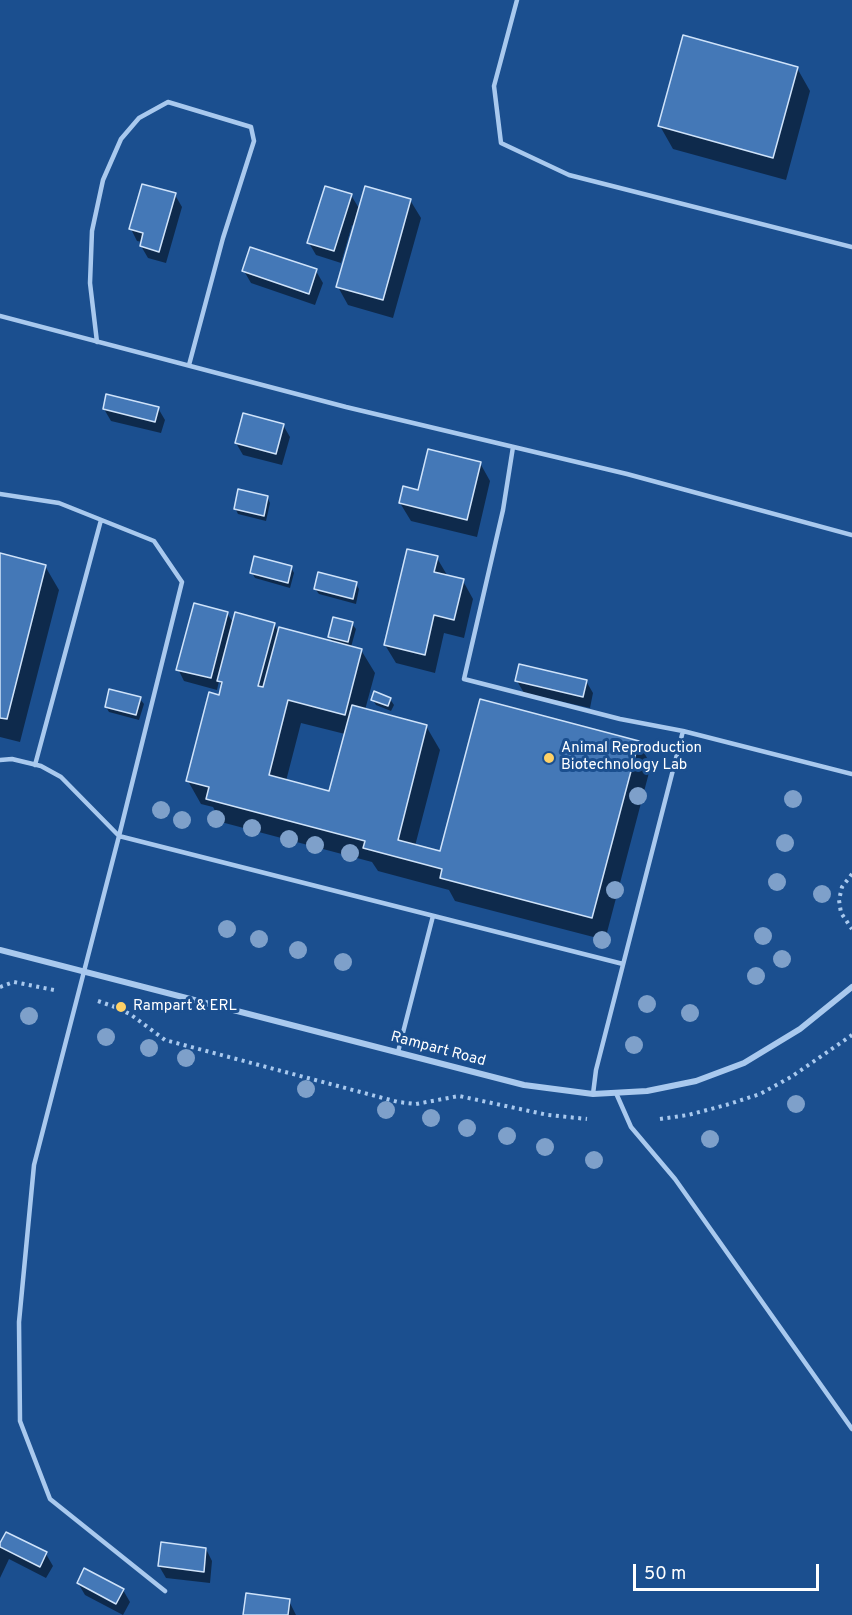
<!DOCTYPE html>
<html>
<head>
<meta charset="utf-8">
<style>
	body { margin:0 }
	#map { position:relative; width:852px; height:1615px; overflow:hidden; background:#1b4f8f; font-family:Overpass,sans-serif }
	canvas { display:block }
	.scale { position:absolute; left:633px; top:1564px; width:186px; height:27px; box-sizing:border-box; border:3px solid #fff; border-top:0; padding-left:8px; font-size:18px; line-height:21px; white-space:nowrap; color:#fff; -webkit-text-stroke:4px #1b4f8f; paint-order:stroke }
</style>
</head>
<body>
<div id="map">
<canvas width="852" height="1615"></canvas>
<div class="scale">50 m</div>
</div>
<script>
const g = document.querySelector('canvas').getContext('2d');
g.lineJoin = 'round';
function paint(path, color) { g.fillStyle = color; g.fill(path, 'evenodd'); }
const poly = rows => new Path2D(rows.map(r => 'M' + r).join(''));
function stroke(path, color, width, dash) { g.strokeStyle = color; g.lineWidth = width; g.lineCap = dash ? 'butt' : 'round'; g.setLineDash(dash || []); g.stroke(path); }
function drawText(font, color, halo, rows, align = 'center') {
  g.font = font + ' Overpass,sans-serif'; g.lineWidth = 6; g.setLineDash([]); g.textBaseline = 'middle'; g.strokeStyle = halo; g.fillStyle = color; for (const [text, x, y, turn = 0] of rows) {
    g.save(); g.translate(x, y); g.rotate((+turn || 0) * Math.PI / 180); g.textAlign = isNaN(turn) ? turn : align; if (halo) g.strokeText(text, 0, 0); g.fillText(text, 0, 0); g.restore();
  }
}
paint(poly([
	[797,68,810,91,786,180,673,149,660,126],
	[175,195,182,207,166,263,148,258,141,246,142,242,137,241,131,229],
	[351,195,360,210,410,200,421,218,393,318,348,305,338,287,355,226,352,225,341,263,316,255,309,243],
	[244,271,316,271,323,283,315,305,251,283],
	[158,408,165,420,161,433,111,421,104,409],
	[283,425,290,437,282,465,243,455,236,443],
	[480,463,490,481,477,537,411,521,400,503,420,491],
	[267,497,270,503,266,521,238,514,235,508],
	[0,554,45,566,59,590,20,742,0,737],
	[437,558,447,575,463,581,473,599,464,638,444,633,435,673,396,663,385,645],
	[291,567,294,573,290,588,255,578,252,573],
	[356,584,359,589,356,604,319,594,315,589],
	[227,613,234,624,274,624,279,633,333,642,329,637,352,624,356,629,351,647,361,650,375,673,365,710,426,726,440,750,415,846,441,853,638,742,651,765,605,940,455,901,449,890,378,871,372,862,221,822,213,807,201,804,188,781,222,687,219,681,217,690,184,681,178,669],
	[301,723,345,734,330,792,286,781],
	[517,681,586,681,593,693,590,708,524,693],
	[140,699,144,704,139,720,109,712,106,707],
	[390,699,394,705,391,711,376,705,373,700],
	[0,1544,46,1554,53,1566,46,1578,9,1559,0,1578],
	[206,1549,212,1561,210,1583,166,1578,159,1566],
	[78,1583,123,1590,130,1602,123,1615,85,1595],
	[289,1601,296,1615,244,1615]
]), '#0007');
const building = poly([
	[683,35,798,67,773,158,658,126,683,35],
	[142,184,176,193,159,252,140,246,143,233,129,229,142,184],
	[325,186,352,194,334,251,307,243,325,186],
	[365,186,411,199,383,300,336,287,365,186],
	[250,247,317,269,309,294,242,271,250,247],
	[106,394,159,407,155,422,103,409,106,394],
	[243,413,284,424,276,454,235,443,243,413],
	[428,449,481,462,467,520,399,503,403,486,418,490,428,449],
	[238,489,268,496,264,516,234,509,238,489],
	[407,549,438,556,434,572,464,579,454,620,434,615,425,655,384,645,407,549],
	[0,553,46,565,7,719,0,718,0,553],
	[254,556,292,566,288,583,250,573,254,556],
	[318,572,357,582,353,599,314,589,318,572],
	[194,603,228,612,211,678,176,670,194,603],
	[235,612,275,623,258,686,263,687,279,627,362,649,345,715,288,700,269,775,329,791,352,705,427,725,398,840,440,851,480,699,639,741,592,918,440,878,442,869,363,848,365,841,206,799,209,787,186,781,209,692,219,695,222,682,217,681,235,612],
	[333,617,353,622,348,642,328,637,333,617],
	[519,664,587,680,583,697,515,681,519,664],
	[109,689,141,697,136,715,105,707,109,689],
	[374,691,391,698,388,706,371,700,374,691],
	[6,1532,47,1552,40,1567,0,1547,0,1543,6,1532],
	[161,1542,206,1548,204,1572,158,1566,161,1542],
	[84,1568,124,1589,116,1604,77,1583,84,1568],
	[246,1593,290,1599,288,1615,243,1615,246,1593]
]);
paint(building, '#4478b7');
stroke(building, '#cfe3fa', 1.5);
stroke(poly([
	[852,874,842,887,839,900,841,913,852,929],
	[0,987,14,982,54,990],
	[98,1001,115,1007,130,1014,165,1040,398,1102,416,1104,459,1096,548,1115,587,1119],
	[660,1119,688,1115,726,1105,760,1094,791,1077,852,1035]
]), '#a9c9ee', 4, [3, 4.5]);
stroke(poly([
	[517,0,494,86,501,143,569,175,852,247],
	[0,316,346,407,627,474,852,535],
	[97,342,90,283,92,231,103,180,121,139,139,118,168,102,251,127,254,141,223,238,189,365],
	[513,447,503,510,464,679,620,719,683,731],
	[0,494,59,503,154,541,182,582,119,836],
	[0,760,12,759,41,766,61,777,119,836],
	[35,765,101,520],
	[398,1052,433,916],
	[616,1093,631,1127,675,1179,852,1429],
	[593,1094,596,1070,683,731,852,774],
	[165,1591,50,1499,20,1421,19,1322,34,1165,119,836,623,964]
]), '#a9c9ee', 4.5);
stroke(poly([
	[0,950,524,1085,593,1094,647,1091,696,1081,744,1063,800,1029,852,987]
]), '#a9c9ee', 6);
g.fillStyle = '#7ea0ca';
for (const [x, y] of [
	[638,796],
	[793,799],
	[161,810],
	[216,819],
	[182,820],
	[252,828],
	[289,839],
	[785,843],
	[315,845],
	[350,853],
	[777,882],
	[615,890],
	[822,894],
	[227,929],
	[763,936],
	[259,939],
	[602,940],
	[298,950],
	[782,959],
	[343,962],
	[756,976],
	[647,1004],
	[690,1013],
	[29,1016],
	[106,1037],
	[634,1045],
	[149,1048],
	[186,1058],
	[306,1089],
	[796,1104],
	[386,1110],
	[431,1118],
	[467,1128],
	[507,1136],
	[710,1139],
	[545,1147],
	[594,1160]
]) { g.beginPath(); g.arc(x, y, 9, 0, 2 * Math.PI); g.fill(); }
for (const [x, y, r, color] of [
	[549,758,6,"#ffd166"],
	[121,1007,6,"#ffd166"]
]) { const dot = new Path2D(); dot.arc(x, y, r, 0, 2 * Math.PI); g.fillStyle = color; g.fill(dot); stroke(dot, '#1b4f8f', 2); }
drawText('15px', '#fff', '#1b4f8f', [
	["Animal Reproduction",561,749],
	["Biotechnology Lab",561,766],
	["Rampart & ERL",133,1007]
], 'left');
drawText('15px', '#fff', '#1b4f8f', [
	["Rampart Road",438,1050,15]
]);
</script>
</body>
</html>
